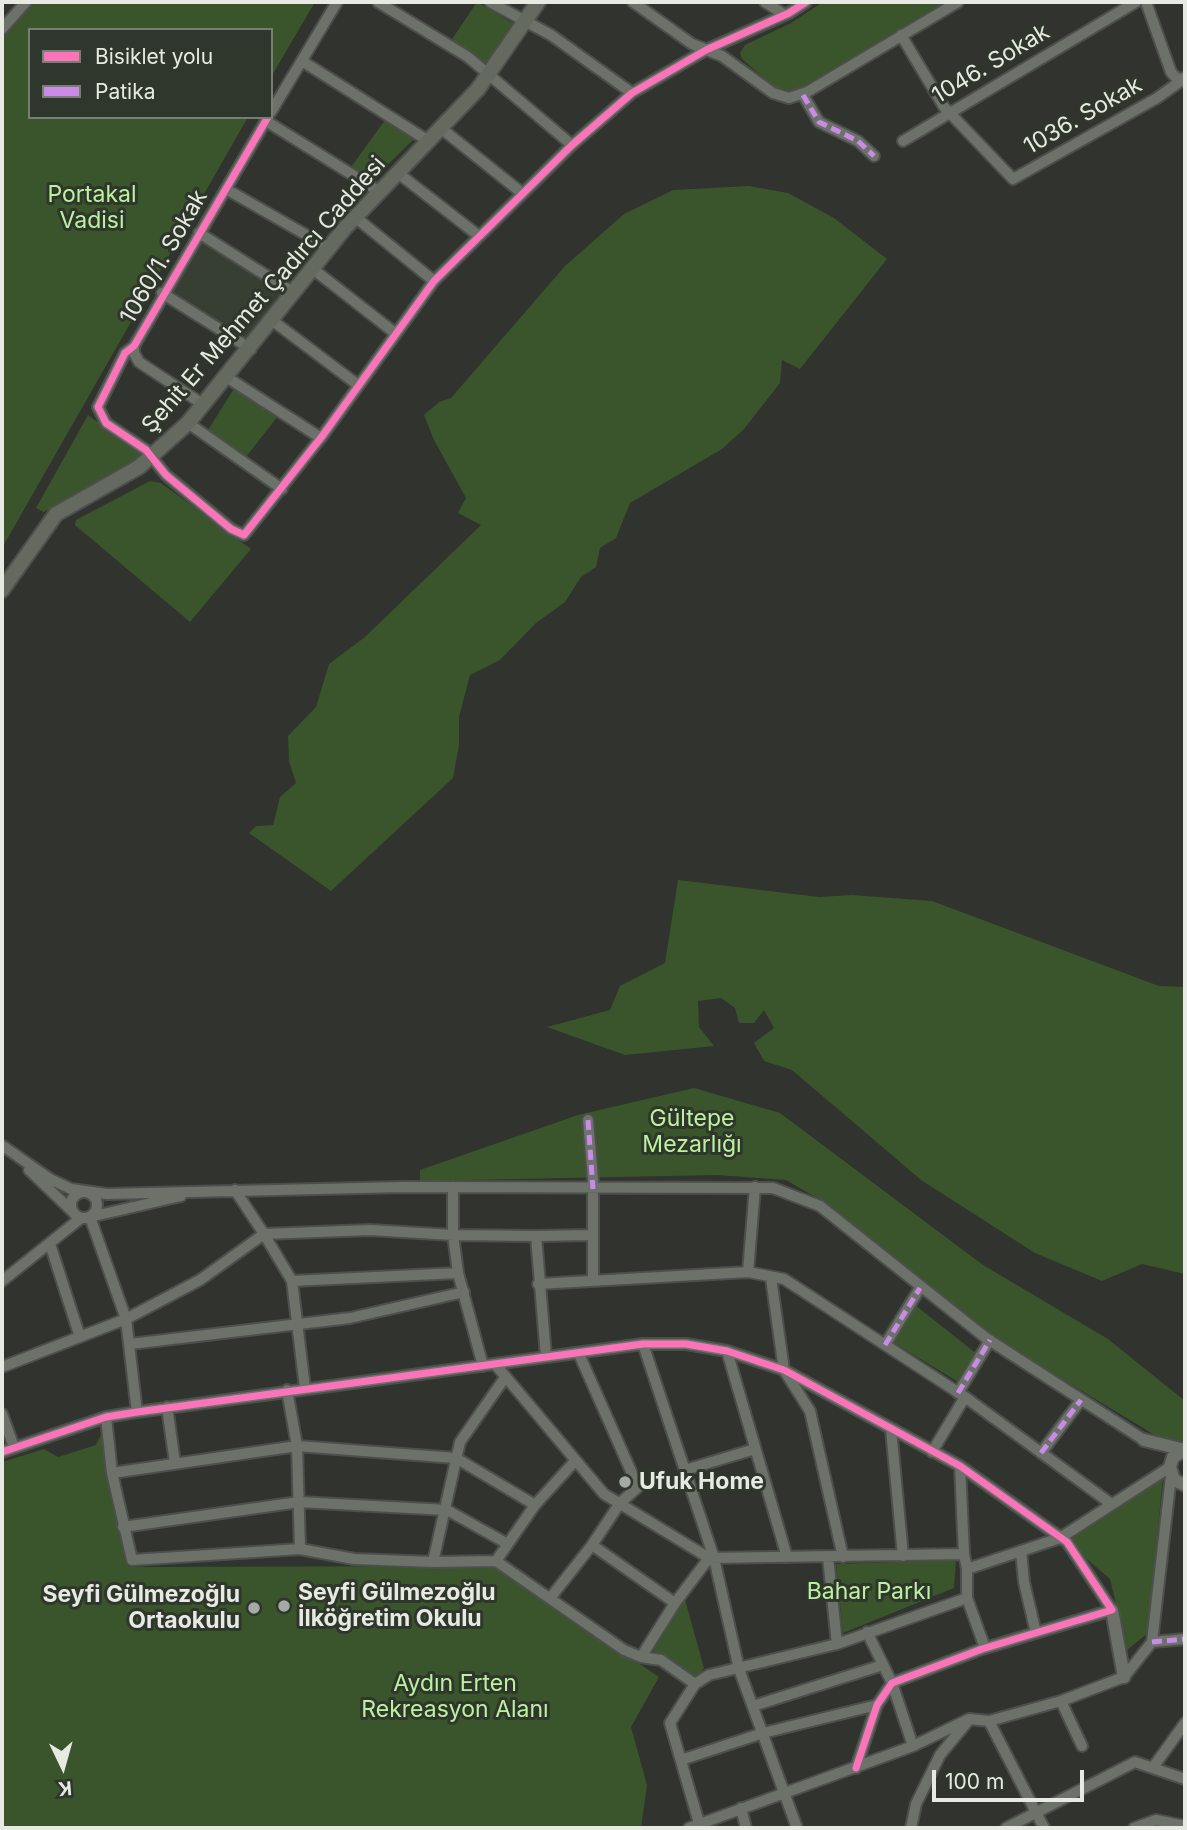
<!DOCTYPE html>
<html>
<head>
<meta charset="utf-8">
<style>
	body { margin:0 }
	#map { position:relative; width:1187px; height:1830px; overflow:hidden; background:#30332e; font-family:Inter,sans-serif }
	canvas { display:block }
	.frame { position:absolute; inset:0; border:4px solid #e6eae3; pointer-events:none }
	.legend { position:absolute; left:28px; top:28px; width:245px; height:91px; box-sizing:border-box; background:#2f362b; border:2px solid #787e75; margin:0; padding:9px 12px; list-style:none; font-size:21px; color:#e6eae3 }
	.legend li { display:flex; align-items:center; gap:14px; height:35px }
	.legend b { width:35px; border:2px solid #787e75 }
	.north { position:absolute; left:28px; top:1732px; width:70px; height:70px; -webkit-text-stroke:5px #2f362b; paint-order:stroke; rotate:175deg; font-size:19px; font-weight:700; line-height:28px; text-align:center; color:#e6eae3 }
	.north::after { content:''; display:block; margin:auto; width:24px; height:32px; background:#e6eae3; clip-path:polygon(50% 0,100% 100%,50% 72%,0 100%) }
	.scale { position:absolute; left:932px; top:1770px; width:152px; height:32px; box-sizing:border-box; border:4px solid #e6eae3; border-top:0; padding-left:9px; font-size:21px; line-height:24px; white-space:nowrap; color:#e6eae3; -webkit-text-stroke:5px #2f362b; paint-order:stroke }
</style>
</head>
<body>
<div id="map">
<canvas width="1187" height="1830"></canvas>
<div class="frame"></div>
<ul class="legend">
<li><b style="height:9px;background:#fb73b8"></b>Bisiklet yolu</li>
<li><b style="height:9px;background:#ca8be6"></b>Patika</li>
</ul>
<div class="north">K</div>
<div class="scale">100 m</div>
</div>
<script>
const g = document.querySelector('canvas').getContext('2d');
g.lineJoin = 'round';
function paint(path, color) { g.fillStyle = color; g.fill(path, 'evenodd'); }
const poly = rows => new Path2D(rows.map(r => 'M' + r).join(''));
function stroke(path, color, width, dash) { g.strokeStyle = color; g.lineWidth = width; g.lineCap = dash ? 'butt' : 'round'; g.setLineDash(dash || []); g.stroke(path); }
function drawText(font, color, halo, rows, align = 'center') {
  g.font = font + ' Inter,sans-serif'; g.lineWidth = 6; g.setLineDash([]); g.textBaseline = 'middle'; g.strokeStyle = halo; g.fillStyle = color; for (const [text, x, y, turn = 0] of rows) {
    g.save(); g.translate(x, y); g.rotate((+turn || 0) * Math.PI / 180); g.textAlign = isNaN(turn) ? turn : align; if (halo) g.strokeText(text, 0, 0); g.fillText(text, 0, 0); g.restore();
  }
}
paint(poly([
	[200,238,286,293,249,343,169,292]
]), '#363f31');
paint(poly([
	[25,2,315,2,271,77,271,30,30,30,30,117,248,117,2,548,2,28],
	[477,2,514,24,487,65,450,42],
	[823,2,945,2,794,92,774,87,742,59,740,53,745,45,791,23],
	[385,120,414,139,372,180,351,167],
	[749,186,788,193,834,218,887,259,800,369,782,360,780,383,744,429,722,449,630,503,616,538,600,548,596,567,581,577,565,602,536,623,500,660,470,675,459,717,459,745,453,778,331,891,249,833,256,826,273,825,280,797,296,783,289,761,288,736,316,707,329,664,365,637,481,525,458,513,466,498,434,440,424,415,439,402,451,398,565,266,624,214,673,190],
	[235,387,278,416,246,457,210,435,208,430],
	[88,415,143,455,44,512,36,508],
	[150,481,161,483,251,549,190,622,75,525,76,520],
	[678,880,819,897,852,895,932,901,1159,986,1185,987,1185,1274,1142,1264,1102,1281,1035,1253,921,1180,792,1070,764,1061,754,1043,774,1028,764,1010,754,1023,739,1023,735,1008,721,998,698,1001,699,1027,714,1046,625,1055,547,1027,610,1010,620,986,665,963],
	[694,1088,780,1113,983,1265,1108,1339,1185,1401,1185,1445,1158,1437,978,1328,829,1205,786,1180,717,1175,420,1181,420,1170,578,1115],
	[915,1305,977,1354,960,1383,891,1341],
	[103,1430,129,1567,495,1566,659,1677,631,1727,647,1785,641,1828,2,1828,2,1462,44,1449,58,1457,96,1445],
	[1163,1477,1148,1633,1127,1650,1110,1579,1067,1542],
	[956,1560,954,1588,843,1633,836,1564],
	[684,1596,704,1668,696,1678,653,1651]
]), '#3a552b');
const minor = poly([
	[378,2,468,57,572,145],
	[490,2,551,35,632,93],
	[633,2,692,44,722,56,773,93,789,98,807,92,958,2],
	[765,2,785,15],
	[1146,2,1171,72,1177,79,1185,78],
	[2,29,26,2],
	[901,35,944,107,1013,179,1157,98,1185,78],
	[302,61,430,142],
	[803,95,819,122,858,141,874,156],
	[271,112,337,2],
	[268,117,134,346,125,353,98,407,106,423,146,450,166,475,231,529,244,535,323,435,434,281,572,145,632,93,706,50,789,13,806,2],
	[266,121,380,192],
	[442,129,522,193],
	[903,141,1136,2],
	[398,173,479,236],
	[226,189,329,248],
	[355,217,434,281],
	[199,233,294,293],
	[313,269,395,333],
	[162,293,251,349],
	[273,321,358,385],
	[134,346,134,353,139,362,204,405],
	[228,378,321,438],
	[188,423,282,489],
	[588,1120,593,1179,593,1281],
	[3,1146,50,1179,71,1189,107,1194,403,1187,773,1188,820,1206,986,1338,1144,1440],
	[29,1170,74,1213],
	[235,1190,264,1234,370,1230,453,1235,453,1187],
	'71 1205a13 13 0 1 1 26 0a13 13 0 1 1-26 0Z',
	[536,1236,593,1235],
	[50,1244,80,1337],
	[748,1272,755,1187],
	[771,1278,784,1370,810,1411,843,1557],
	[2,1281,81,1218],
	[292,1281,305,1388],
	[538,1284,748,1272,784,1279,965,1397,1110,1503],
	[130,1344,350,1318,464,1292],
	[643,1344,714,1558,739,1669,797,1828],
	[885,1345,920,1288],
	[727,1351,787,1557],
	[495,1364,604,1494,709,1558,964,1554,967,1569],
	[483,1366,458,1273,453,1235,536,1236,546,1356],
	[2,1367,126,1319,200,1280,264,1234,292,1281,458,1273],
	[287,1390,297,1446,300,1549],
	[958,1393,990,1340],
	[167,1407,175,1463],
	[137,1412,126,1319,90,1217,181,1196],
	[2,1414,14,1447],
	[106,1417,112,1473,132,1560,300,1549,354,1559,433,1562,496,1561,624,1650,641,1657,661,1660,695,1684],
	[891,1429,903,1556],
	[2,1452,106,1417,137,1412,643,1344,686,1344,727,1351,784,1370,960,1466,1067,1542,1112,1610,982,1649,892,1683,877,1705,856,1768],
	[932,1452,965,1397],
	[1041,1453,1081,1400],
	[960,1466,964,1554],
	[685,1470,755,1449],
	[112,1473,297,1446,456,1458,535,1505],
	[123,1527,299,1502,447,1510,506,1543],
	[592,1545,675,1603],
	[1021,1551,1024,1582,1036,1633],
	[828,1557,837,1644],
	[496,1561,535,1505,575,1461],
	[433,1562,460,1442,504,1379],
	[551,1597,592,1545,620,1503,638,1487,579,1354],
	[867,1632,892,1683,913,1746],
	[1152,1642,1185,1639],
	[985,1648,967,1598,967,1569,1060,1538,1170,1467],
	[641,1657,675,1603,709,1558],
	[1061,1701,1082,1746],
	[753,1706,883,1665],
	[989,1721,1044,1828],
	[681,1760,763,1733,877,1705],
	[1154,1766,1185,1723],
	[741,1808,746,1828],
	[699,1823,670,1723,695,1684,709,1675,837,1644,967,1598],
	[689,1828,913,1746,969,1719,989,1721,1061,1701,1124,1677,1152,1642,1171,1476],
	[911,1828,916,1804,940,1755,968,1721],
	[1006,1828,1135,1762,1185,1779],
	[1134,1828,1156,1820,1185,1826]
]);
const tertiary = poly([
	[1144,1440,1185,1450],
	[1185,1450,1173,1457,1170,1467,1174,1480,1185,1485],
	[1112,1610,1124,1677]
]);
const secondary = poly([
	[2,590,56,514,139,467,188,423,344,229,478,89,538,2]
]);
stroke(minor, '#4d4f4c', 14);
stroke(tertiary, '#4d4f4c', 16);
stroke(secondary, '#4d4f4c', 18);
stroke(minor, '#6c726a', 10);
stroke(tertiary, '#6c726a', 12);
stroke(secondary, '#656a61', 14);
stroke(poly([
	[803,95,819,122,858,141,874,156],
	[588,1120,593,1189],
	[885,1345,920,1288],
	[958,1393,990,1340],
	[1041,1453,1081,1400],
	[1152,1642,1185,1639]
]), '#ca8be6', 5, [10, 5]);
stroke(poly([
	[268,117,134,346,125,353,98,407,106,423,146,450,166,475,231,529,244,535,323,435,434,281,572,145,632,93,706,50,789,13,806,2],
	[2,1452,106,1417,137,1412,643,1344,686,1344,727,1351,784,1370,960,1466,1067,1542,1112,1610,982,1649,892,1683,877,1705,856,1768]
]), '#fb73b8', 7);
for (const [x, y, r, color] of [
	[625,1482,7,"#a6aaa4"],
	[284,1606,7,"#a6aaa4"],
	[254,1608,7,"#a6aaa4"]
]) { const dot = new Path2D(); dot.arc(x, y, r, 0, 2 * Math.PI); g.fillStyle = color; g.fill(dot); stroke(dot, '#2f362b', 2.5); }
drawText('23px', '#e6eae3', '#2f362b', [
	["1046. Sokak",991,64,-31],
	["1036. Sokak",1083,116,-30],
	["1060/1. Sokak",164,257,-60],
	["Şehit Er Mehmet Çadırcı Caddesi",264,295,-49]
]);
drawText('23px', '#bcf19f', '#2f362b', [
	["Portakal",92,195],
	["Vadisi",92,221],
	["Gültepe",692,1119],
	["Mezarlığı",692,1145],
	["Bahar Parkı",869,1592],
	["Aydın Erten",455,1684],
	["Rekreasyon Alanı",455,1710]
]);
drawText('bold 23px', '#e6eae3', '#2f362b', [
	["Ufuk Home",639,1482],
	["Seyfi Gülmezoğlu",298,1593],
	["İlköğretim Okulu",298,1619],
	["Seyfi Gülmezoğlu",240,1595,"right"],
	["Ortaokulu",240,1621,"right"]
], 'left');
</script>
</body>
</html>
